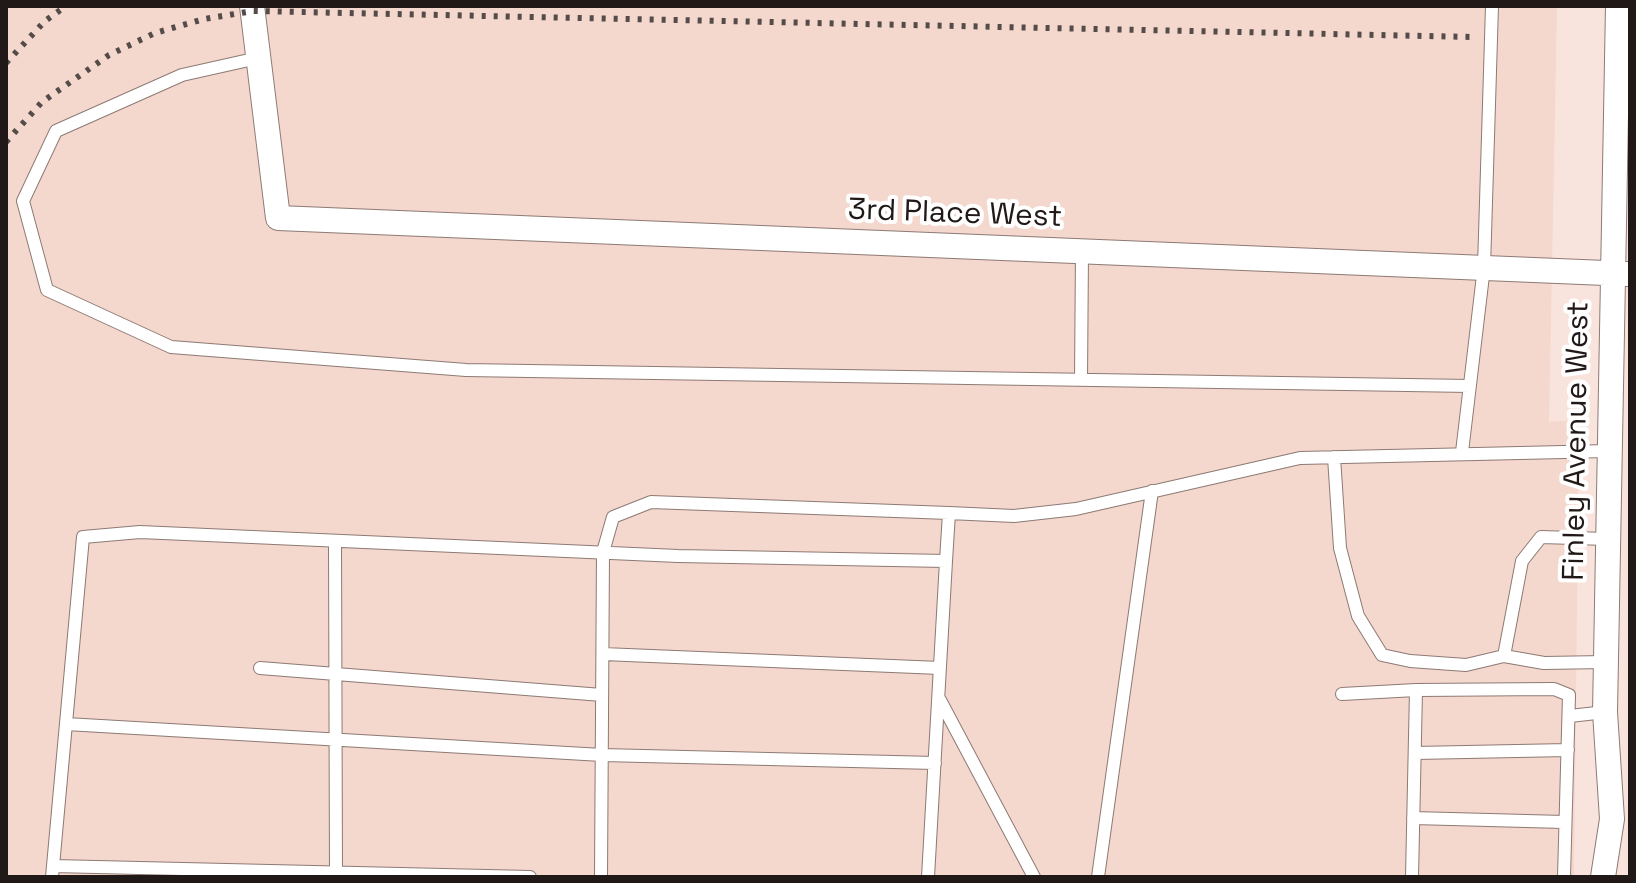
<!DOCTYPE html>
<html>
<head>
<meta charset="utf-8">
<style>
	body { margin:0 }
	#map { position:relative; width:1636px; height:883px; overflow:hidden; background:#f9e4dd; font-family:"Space Grotesk",sans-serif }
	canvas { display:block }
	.frame { position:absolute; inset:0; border:8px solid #201917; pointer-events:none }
</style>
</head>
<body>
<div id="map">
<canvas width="1636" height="883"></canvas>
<div class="frame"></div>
</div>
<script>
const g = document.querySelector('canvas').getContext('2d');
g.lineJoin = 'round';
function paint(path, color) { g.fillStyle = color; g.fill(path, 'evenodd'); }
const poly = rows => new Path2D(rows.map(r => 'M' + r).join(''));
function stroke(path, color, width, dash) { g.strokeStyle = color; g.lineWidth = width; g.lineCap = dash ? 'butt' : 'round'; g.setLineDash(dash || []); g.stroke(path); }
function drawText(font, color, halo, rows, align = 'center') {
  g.font = font + ' "Space Grotesk",sans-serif'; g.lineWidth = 8; g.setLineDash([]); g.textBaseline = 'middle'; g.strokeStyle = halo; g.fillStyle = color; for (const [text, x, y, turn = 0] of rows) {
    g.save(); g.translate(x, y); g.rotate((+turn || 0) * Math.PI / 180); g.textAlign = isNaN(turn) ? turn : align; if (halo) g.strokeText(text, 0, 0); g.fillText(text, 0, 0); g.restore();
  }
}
paint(poly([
	[6,6,1557,6,1549,422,1579,420,1574,877,6,877]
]), '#f4d7cd');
const lane = poly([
	[258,58,182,75,56,131,23,201,47,290,171,347,466,370,1470,386],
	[1081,380,1082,251],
	[1462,452,1484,267,1492,6],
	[1334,457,1340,548,1358,616,1382,655,1410,661,1466,665,1504,656,1522,561,1541,537,1607,539],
	[949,513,1014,516,1076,509,1300,458,1608,451],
	[335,541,336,877],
	[603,654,940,668],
	[1504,656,1544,663,1605,662],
	[260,668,602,695],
	[1342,694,1416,690],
	[940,700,1034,877],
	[1570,716,1605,712],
	[66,724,602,755,935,763],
	[1415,753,1568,750],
	[1413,818,1564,822],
	[53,866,530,877],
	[52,877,83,537,140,532,678,556,946,561,928,877],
	[601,877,603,552,613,517,651,502,949,513,946,561],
	[1098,877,1152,491],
	[1412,877,1416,690,1554,689,1569,695,1564,877]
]);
const street = poly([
	[252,6,278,218,1630,274],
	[1603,877,1612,819,1605,712,1618,6]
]);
stroke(lane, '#8d7a74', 14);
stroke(street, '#8d7a74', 26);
stroke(lane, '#fff', 12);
stroke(street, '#fff', 24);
stroke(poly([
	[6,63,45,21,66,6],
	[6,142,42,102,109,55,155,33,204,19,253,11,1472,37]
]), '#554b48', 6, [4, 8]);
drawText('30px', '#201917', '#fff', [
	["3rd Place West",955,214,2],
	["Finley Avenue West",1577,441,-89]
]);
</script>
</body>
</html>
